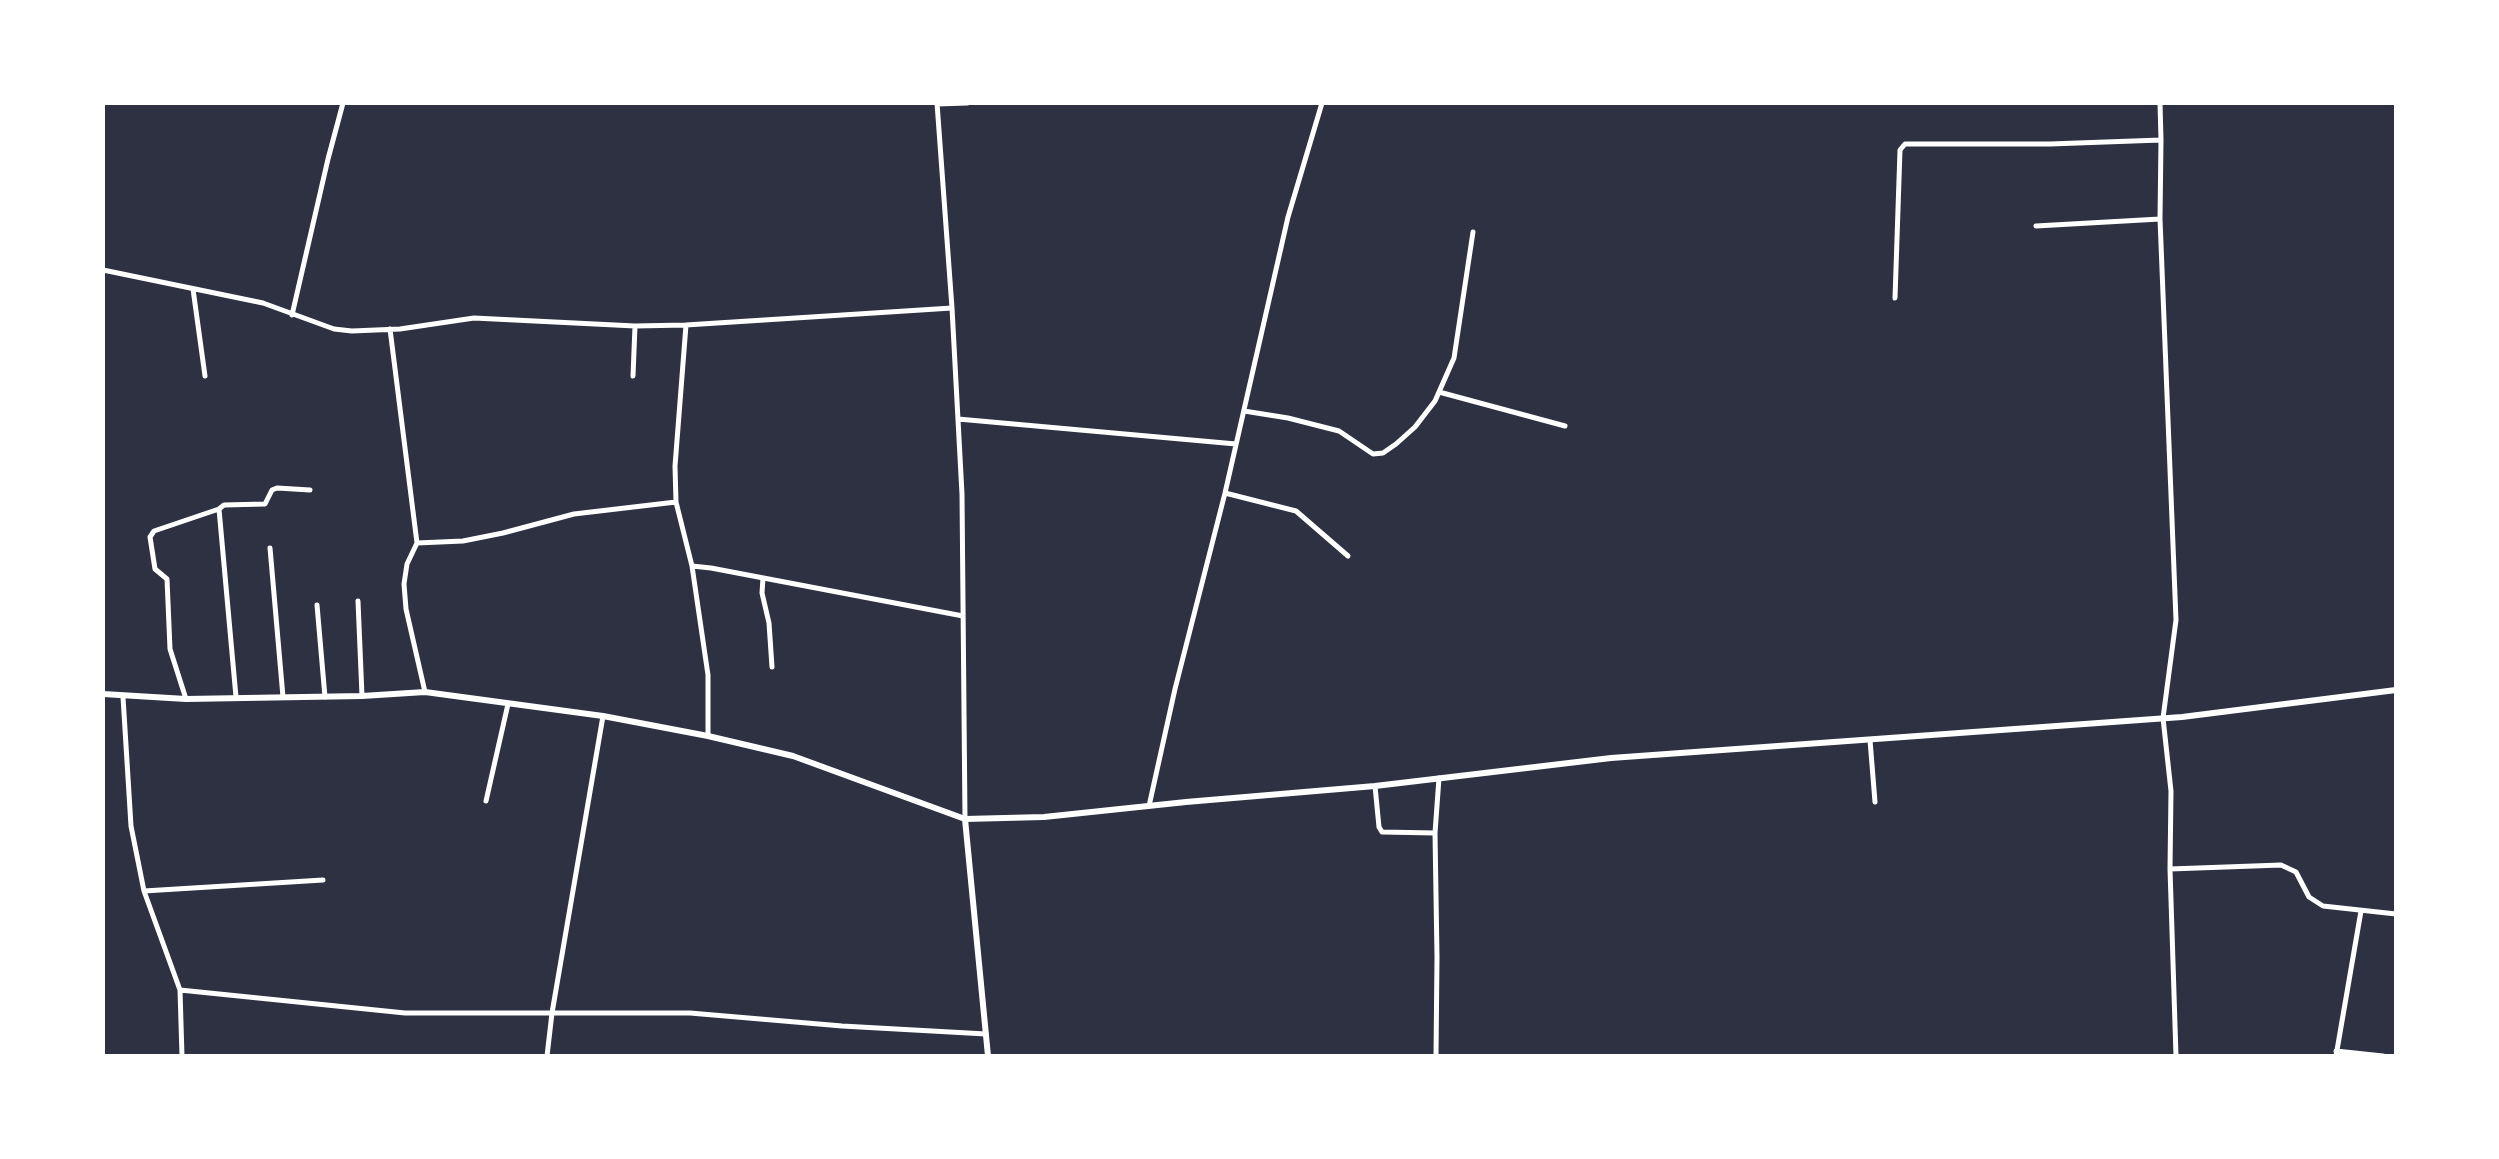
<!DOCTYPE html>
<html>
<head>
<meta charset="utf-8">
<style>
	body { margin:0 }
	#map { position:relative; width:2499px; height:1159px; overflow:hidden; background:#2d3142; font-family:Karla,sans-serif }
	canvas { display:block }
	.frame { position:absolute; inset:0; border:105px solid #fff; pointer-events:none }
</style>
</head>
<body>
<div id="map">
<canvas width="2499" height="1159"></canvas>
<div class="frame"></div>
</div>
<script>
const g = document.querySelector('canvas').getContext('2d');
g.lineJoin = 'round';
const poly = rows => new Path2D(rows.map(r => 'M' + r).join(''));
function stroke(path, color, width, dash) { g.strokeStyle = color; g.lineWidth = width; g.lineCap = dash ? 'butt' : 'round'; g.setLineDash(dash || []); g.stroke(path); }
stroke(poly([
	[937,103,952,308,962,494,965,819],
	[2160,103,2161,140],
	[937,104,967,103],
	[2036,226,2160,219],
	[103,270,263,303,334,329,352,331,400,329,474,318,635,326,686,325],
	[193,289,205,376],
	[1895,298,1900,150,1905,144,2050,144,2161,140,2160,219,2176,620,2163,718,2171,791,2170,869,2176,1056],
	[292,315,328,159,343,103],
	[390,329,417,543,407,564,404,584,406,609,425,692],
	[633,376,635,326],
	[1439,392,1565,426],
	[1244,411,1288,418,1339,431,1373,454,1383,453,1396,444,1415,427,1435,401,1454,358,1473,232],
	[958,419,1236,444],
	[1225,493,1296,511,1348,556],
	[417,543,463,541,503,533,574,514,676,502],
	[270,548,283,697],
	[692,566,711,568,963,616],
	[763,578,762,593,769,623,772,667],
	[358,601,362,696],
	[317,605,325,697],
	[123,697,131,826,144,891,180,990,405,1013,690,1013,842,1026,986,1034],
	[236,697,219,509,224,505,265,504,272,490,277,488,310,490],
	[186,699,170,649,167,579,155,569,150,537,154,531,219,509],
	[708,736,708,675,692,566,676,502,675,466,686,325,952,308],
	[1870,740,1875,802],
	[1375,786,1379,827,1382,832,1435,833],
	[486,801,508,704],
	[1149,806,1175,689,1225,493,1288,217,1322,103],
	[2170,869,2281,865,2296,872,2309,897,2323,906,2396,914],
	[144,891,323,880],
	[180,990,182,1056],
	[2336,1051,2383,1056],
	[547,1056,552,1013,603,716],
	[1436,1056,1437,957,1435,833,1439,778],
	[2336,1056,2361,911]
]), '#fff', 5);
stroke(poly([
	[103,694,186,699,362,696,425,692,603,716,708,736,793,756,965,819,1044,817,1186,802,1375,786,1611,758,2182,717,2396,690],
	[965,819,988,1056]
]), '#fff', 6);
</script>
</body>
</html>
